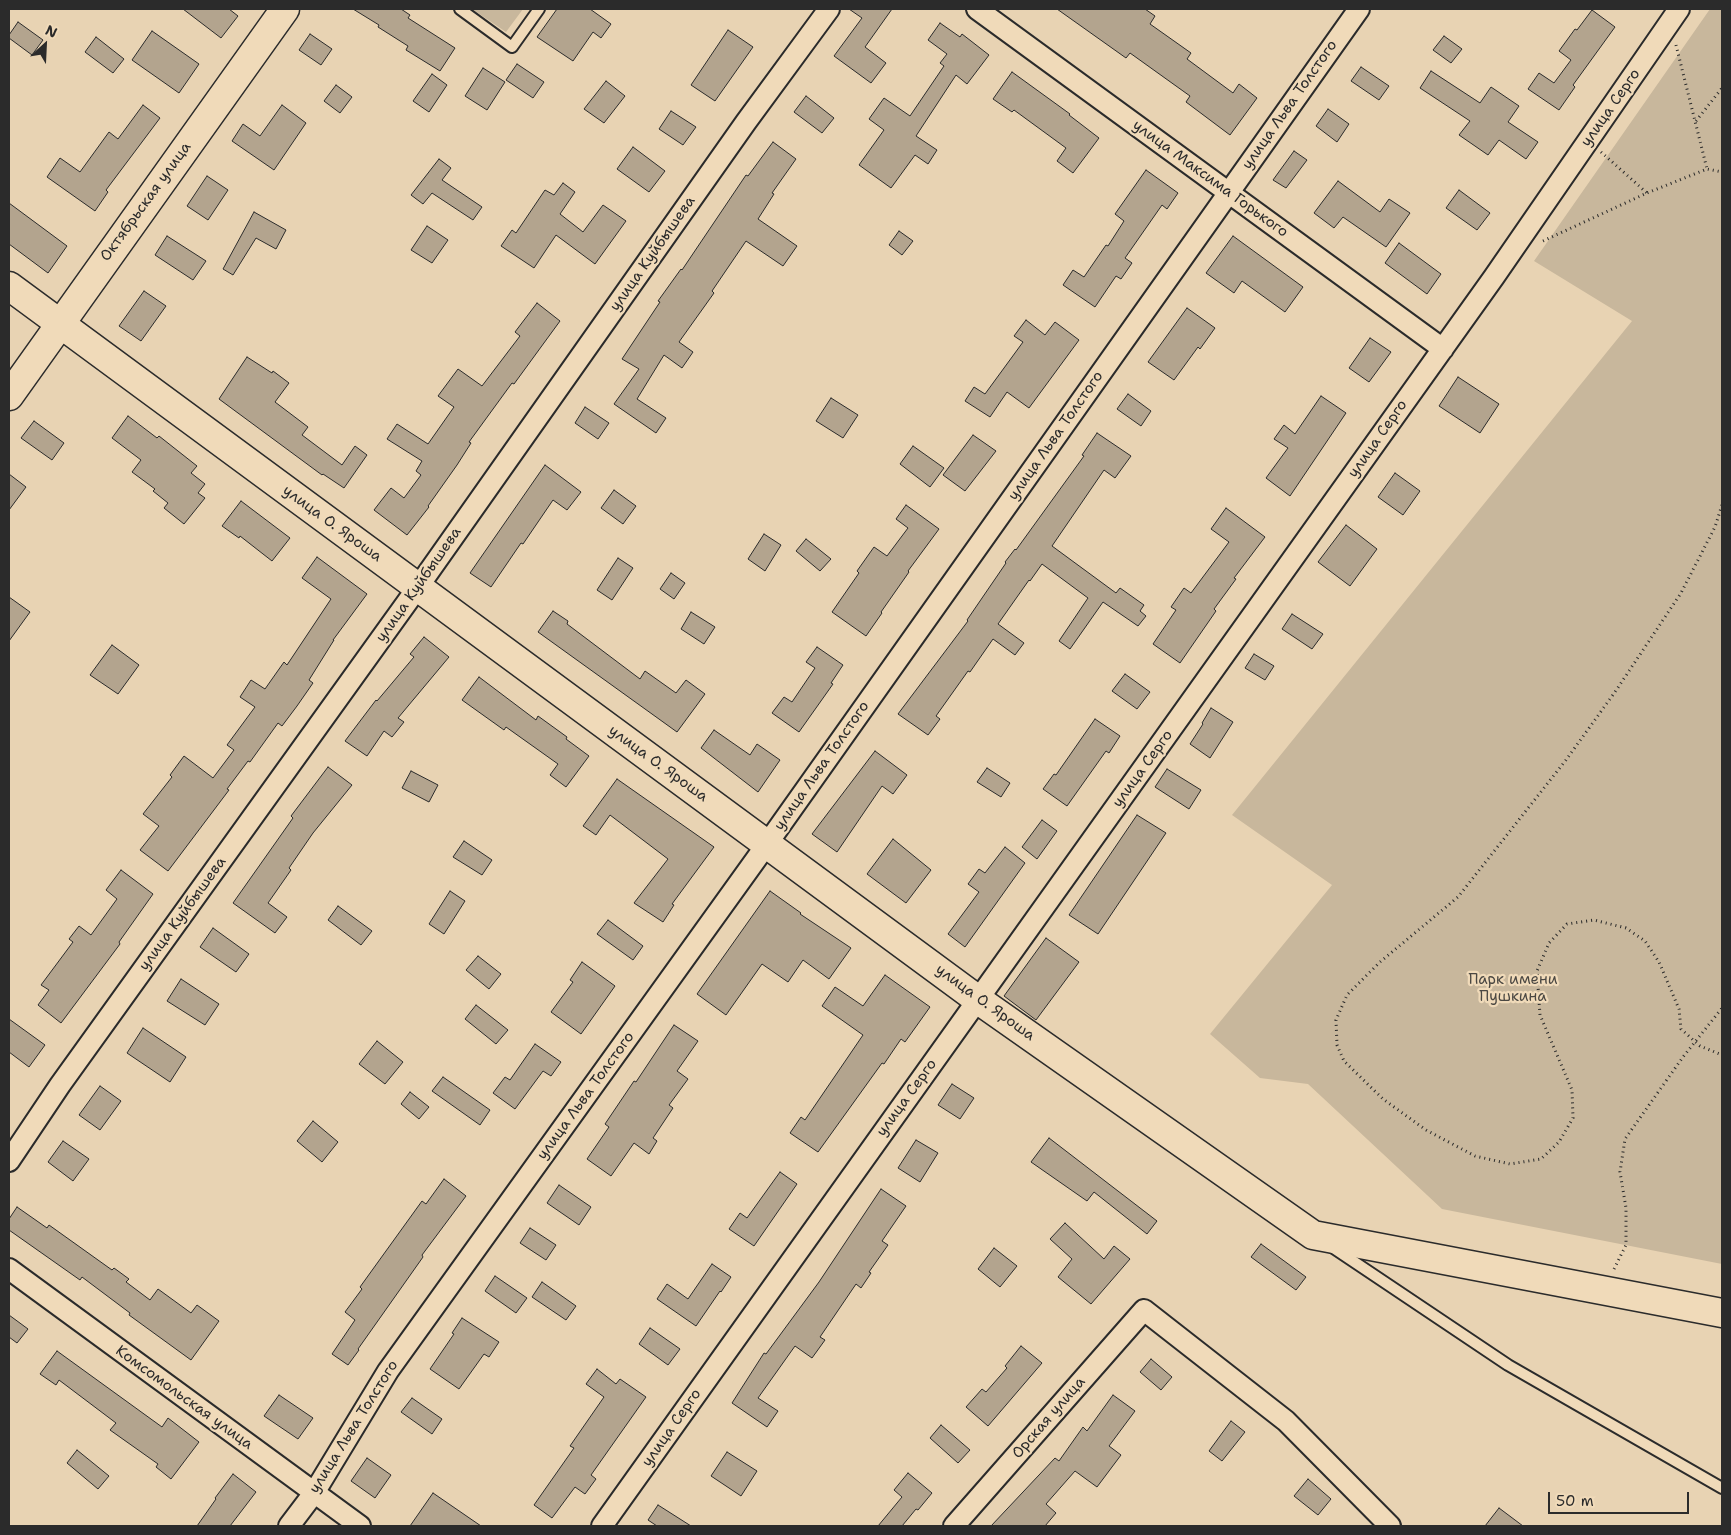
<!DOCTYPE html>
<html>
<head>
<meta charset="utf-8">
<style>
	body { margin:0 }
	#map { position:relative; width:1731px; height:1535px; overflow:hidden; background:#e8d3b3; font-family:"Shantell Sans",sans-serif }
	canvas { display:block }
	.frame { position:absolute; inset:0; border:10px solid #2b2b2b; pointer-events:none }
	.north { position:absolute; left:20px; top:20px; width:50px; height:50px; -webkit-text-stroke:4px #f0dab9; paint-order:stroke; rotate:25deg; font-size:14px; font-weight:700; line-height:20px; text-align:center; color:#2b2b2b }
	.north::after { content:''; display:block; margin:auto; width:18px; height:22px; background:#2b2b2b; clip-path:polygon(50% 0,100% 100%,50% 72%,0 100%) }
	.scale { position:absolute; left:1548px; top:1492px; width:141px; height:22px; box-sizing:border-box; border:2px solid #2b2b2b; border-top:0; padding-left:6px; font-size:15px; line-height:18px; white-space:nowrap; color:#2b2b2b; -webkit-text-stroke:4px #f0dab9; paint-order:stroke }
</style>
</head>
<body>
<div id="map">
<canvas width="1731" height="1535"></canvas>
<div class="frame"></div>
<div class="north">N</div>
<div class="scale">50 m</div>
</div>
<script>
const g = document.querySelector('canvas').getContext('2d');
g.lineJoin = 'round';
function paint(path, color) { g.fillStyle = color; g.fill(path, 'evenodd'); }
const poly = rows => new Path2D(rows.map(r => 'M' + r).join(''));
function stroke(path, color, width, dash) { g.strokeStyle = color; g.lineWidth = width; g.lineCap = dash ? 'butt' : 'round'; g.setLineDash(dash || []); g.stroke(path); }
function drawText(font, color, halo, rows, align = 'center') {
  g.font = font + ' "Shantell Sans",sans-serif'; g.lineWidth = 4.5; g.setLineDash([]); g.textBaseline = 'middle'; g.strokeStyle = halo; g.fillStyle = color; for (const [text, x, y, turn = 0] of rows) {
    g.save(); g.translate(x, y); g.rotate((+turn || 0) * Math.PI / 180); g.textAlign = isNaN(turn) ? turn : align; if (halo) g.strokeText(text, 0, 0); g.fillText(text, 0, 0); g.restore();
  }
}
paint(poly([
	[472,9,523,9,506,32],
	[1710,9,1722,9,1722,1264,1442,1209,1308,1084,1260,1078,1210,1034,1332,885,1232,815,1632,321,1534,261]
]), '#c8b79c');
const building = poly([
	[183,9,229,9,238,16,221,38,183,9],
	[353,9,401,9,410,15,408,18,455,48,440,71,406,50,408,46,378,27,379,25,353,9],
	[557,9,590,9,611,24,601,38,593,32,573,61,537,37,557,9],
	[849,9,892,9,865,47,886,63,871,83,834,56,862,18,849,9],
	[1057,9,1145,9,1155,16,1150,24,1191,53,1187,59,1233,93,1239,84,1257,98,1230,135,1186,102,1190,96,1130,53,1126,58,1057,9],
	[1592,10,1615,27,1573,85,1575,87,1559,110,1528,89,1539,73,1554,83,1571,60,1559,51,1575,29,1577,30,1592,10],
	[18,22,43,40,32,55,9,38,9,35,18,22],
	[940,23,960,37,962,34,989,55,967,84,956,75,916,136,937,150,928,164,915,155,891,188,859,165,884,130,869,119,884,98,910,116,944,66,940,63,947,54,928,40,940,23],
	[728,30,753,47,715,101,691,85,728,30],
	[152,31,199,64,179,93,132,60,152,31],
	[310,34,332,49,321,65,299,50,310,34],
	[1444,36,1462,49,1451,63,1433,50,1444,36],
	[96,37,124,59,113,73,85,52,96,37],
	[517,64,544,82,533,98,506,80,517,64],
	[1361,67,1389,86,1379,100,1351,81,1361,67],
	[483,68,505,82,487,110,465,96,483,68],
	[1431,71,1480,103,1491,87,1519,106,1508,122,1538,142,1526,159,1499,140,1488,155,1459,135,1470,121,1420,88,1431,71],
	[1012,72,1070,114,1069,115,1099,138,1073,173,1057,161,1066,148,1014,110,1012,112,993,99,1012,72],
	[432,74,447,85,429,112,413,101,432,74],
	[606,81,625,96,604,123,584,109,606,81],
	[336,85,352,97,340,113,324,101,336,85],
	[806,96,834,118,822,133,794,112,806,96],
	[143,105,160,118,106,190,108,192,95,211,47,177,60,158,80,172,109,132,118,139,143,105],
	[282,105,306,123,274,170,232,141,243,124,260,136,282,105],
	[1328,109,1349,124,1337,142,1316,126,1328,109],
	[671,111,696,127,683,145,659,129,671,111],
	[773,142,796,159,772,193,774,194,758,219,797,246,783,266,746,241,712,291,714,293,679,342,693,352,682,368,664,355,637,399,666,418,656,433,614,404,639,369,622,359,660,302,658,301,681,269,682,270,746,175,748,176,773,142],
	[633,147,665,171,649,192,617,169,633,147],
	[1294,151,1307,160,1286,188,1273,180,1294,151],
	[439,159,451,168,442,180,482,207,473,220,432,193,423,204,411,195,439,159],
	[1146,170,1178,193,1167,209,1162,205,1125,258,1132,263,1121,279,1116,276,1095,307,1063,285,1073,270,1084,277,1106,245,1108,246,1124,221,1115,214,1146,170],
	[207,176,228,190,208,220,187,206,207,176],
	[1338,181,1380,212,1389,199,1410,213,1386,247,1343,217,1334,228,1314,213,1338,181],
	[563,183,575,192,560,214,583,232,603,205,626,221,595,264,556,235,534,268,501,246,512,230,516,233,545,190,554,195,563,183],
	[1459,190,1490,213,1477,230,1446,208,1459,190],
	[9,203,67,246,48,273,9,244,9,203],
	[254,212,286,230,276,249,256,238,233,275,223,269,254,212],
	[427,226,448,240,432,263,411,250,427,226],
	[899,231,913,241,902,255,889,245,899,231],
	[167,236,206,261,193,280,155,255,167,236],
	[1233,236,1303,287,1285,312,1242,281,1234,293,1206,273,1233,236],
	[1399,243,1441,274,1427,294,1385,263,1399,243],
	[144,291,166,306,141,341,119,326,144,291],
	[537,303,560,321,514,384,512,383,469,442,471,443,457,465,428,506,429,507,407,535,374,510,391,488,404,498,421,475,416,471,422,461,387,439,397,424,428,444,454,407,438,396,458,369,482,386,520,336,515,332,537,303],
	[1187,308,1215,328,1200,349,1198,347,1174,380,1148,362,1187,308],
	[1026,320,1045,335,1055,322,1079,340,1029,408,1007,392,990,417,965,401,974,387,985,394,1023,342,1014,336,1026,320],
	[1370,338,1391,352,1369,382,1349,368,1370,338],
	[247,357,272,373,273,371,289,383,275,402,308,427,302,435,342,465,355,446,367,455,344,488,323,474,322,475,219,399,247,357],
	[1458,377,1499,404,1480,433,1439,406,1458,377],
	[1128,394,1151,411,1141,426,1117,409,1128,394],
	[1321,396,1346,413,1290,496,1266,478,1288,448,1274,439,1284,425,1295,434,1321,396],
	[831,398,858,415,843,438,816,421,831,398],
	[585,407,609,423,598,439,575,423,585,407],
	[128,416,157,438,159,436,197,466,191,473,205,484,198,493,205,498,184,524,164,508,168,503,153,491,155,489,132,472,141,460,112,438,128,416],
	[34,421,64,443,52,460,21,438,34,421],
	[1097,433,1131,456,1115,478,1104,470,1052,546,1116,593,1120,588,1144,605,1140,611,1146,616,1138,626,1103,602,1070,649,1059,641,1088,598,1042,564,1030,581,1029,580,998,624,1024,643,1015,655,993,639,970,672,968,671,936,716,940,719,928,735,898,714,968,621,967,620,1006,563,1005,562,1015,549,1016,550,1084,456,1082,455,1097,433],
	[973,435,996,451,965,491,943,475,973,435],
	[913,446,944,468,930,487,900,464,913,446],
	[545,465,581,492,567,510,553,500,523,544,521,543,491,587,470,573,545,465],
	[1395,473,1420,491,1403,515,1378,497,1395,473],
	[9,474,26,487,9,510,9,474],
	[614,490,636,506,623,524,601,508,614,490],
	[241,501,290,538,272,561,240,536,239,538,222,526,241,501],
	[906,505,939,529,908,571,909,572,881,612,882,613,866,636,832,612,859,573,857,571,874,547,887,556,908,528,896,519,906,505],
	[1226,508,1265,537,1234,578,1236,579,1214,609,1216,611,1180,663,1153,644,1176,610,1171,607,1184,588,1191,593,1229,542,1211,529,1226,508],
	[1346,525,1377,549,1350,586,1318,562,1346,525],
	[764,534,781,545,765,571,748,559,764,534],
	[806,539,831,559,820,571,796,551,806,539],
	[317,557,367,594,333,640,334,640,309,680,313,683,297,706,282,726,278,723,250,762,248,761,227,789,229,790,168,871,140,850,159,826,143,814,172,777,170,775,184,756,213,778,234,750,227,745,255,707,240,697,251,680,265,689,284,662,287,665,331,599,302,578,317,557],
	[618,558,633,568,612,600,597,590,618,558],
	[671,573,685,583,674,599,660,589,671,573],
	[9,597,30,612,9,641,9,597],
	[553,611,568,621,567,624,640,679,645,671,676,693,686,680,705,694,677,732,538,632,553,611],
	[691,612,715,627,704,644,681,629,691,612],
	[1292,614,1323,634,1312,649,1282,629,1292,614],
	[424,637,449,657,398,718,404,722,392,737,384,731,367,756,345,741,376,700,377,701,414,657,410,654,424,637],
	[112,645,139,665,118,694,90,675,112,645],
	[817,647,843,665,831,683,833,684,799,732,772,713,784,697,792,702,815,668,806,662,817,647],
	[1254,654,1274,666,1265,680,1245,668,1254,654],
	[1125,674,1150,692,1137,709,1112,691,1125,674],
	[479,677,536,720,538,716,567,737,566,739,589,756,566,787,550,775,558,764,506,727,504,730,462,700,479,677],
	[1211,708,1233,722,1210,758,1190,744,1203,724,1202,723,1211,708],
	[1095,719,1120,736,1109,753,1106,751,1067,806,1043,789,1054,774,1056,775,1095,719],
	[714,730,750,755,757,744,780,760,758,792,701,748,714,730],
	[875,751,907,775,893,794,882,786,837,852,812,834,875,751],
	[328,767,352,785,313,833,289,868,291,870,268,903,287,917,275,933,233,903,293,818,291,816,328,767],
	[987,768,1010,783,1001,797,977,782,987,768],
	[1167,769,1201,790,1189,809,1155,787,1167,769],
	[411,771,438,785,429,802,402,788,411,771],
	[617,779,714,847,672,904,674,905,663,922,634,903,668,859,610,815,596,835,583,826,617,779],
	[1137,815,1166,833,1098,934,1069,915,1137,815],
	[1042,820,1057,831,1037,859,1022,847,1042,820],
	[893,839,931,870,906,903,867,874,893,839],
	[464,841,492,860,482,875,453,857,464,841],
	[1005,847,1025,863,965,947,948,934,979,892,968,884,979,869,985,873,1005,847],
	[121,870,153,894,119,942,120,944,61,1023,38,1005,49,990,41,985,73,942,69,939,79,926,91,935,117,899,106,890,121,870],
	[450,891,465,901,444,934,429,924,450,891],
	[770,891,801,913,800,914,851,948,829,979,803,960,788,982,762,964,726,1015,697,994,770,891],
	[338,906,372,931,361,945,328,920,338,906],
	[608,920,643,946,633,960,597,934,608,920],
	[213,928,249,954,236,972,200,947,213,928],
	[1046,938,1079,962,1036,1020,1004,996,1046,938],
	[478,956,501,974,489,989,466,970,478,956],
	[582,962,615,986,581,1034,551,1012,573,982,570,980,582,962],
	[885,975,930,1007,905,1042,901,1039,884,1064,882,1063,818,1152,790,1133,801,1117,805,1120,863,1035,822,1006,835,987,863,1006,885,975],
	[181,979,219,1004,205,1025,167,1001,181,979],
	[476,1005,508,1030,496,1044,465,1019,476,1005],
	[9,1019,45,1045,29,1067,9,1052,9,1019],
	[674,1025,698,1041,677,1071,688,1079,669,1105,673,1108,653,1138,657,1141,649,1154,634,1143,611,1176,587,1159,609,1127,605,1124,634,1081,636,1082,674,1025],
	[143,1028,186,1057,170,1082,127,1053,143,1028],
	[377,1041,403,1062,385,1084,359,1064,377,1041],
	[535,1044,561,1062,551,1076,543,1071,515,1109,493,1093,505,1077,510,1080,535,1044],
	[443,1077,490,1110,480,1125,432,1091,443,1077],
	[952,1084,974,1098,960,1119,938,1105,952,1084],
	[100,1086,121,1101,100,1130,79,1115,100,1086],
	[410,1092,429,1107,419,1119,401,1104,410,1092],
	[313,1121,338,1142,322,1162,297,1141,313,1121],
	[1049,1138,1157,1221,1147,1234,1094,1192,1087,1201,1031,1162,1049,1138],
	[916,1140,938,1153,920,1182,898,1168,916,1140],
	[63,1141,89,1159,73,1181,48,1162,63,1141],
	[780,1172,797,1184,754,1246,729,1229,740,1213,747,1218,780,1172],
	[444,1179,466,1196,422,1255,423,1257,358,1349,359,1350,348,1365,332,1354,355,1320,345,1312,362,1289,360,1287,422,1201,426,1204,444,1179],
	[559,1185,591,1207,579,1225,547,1203,559,1185],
	[881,1189,906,1206,882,1241,888,1245,869,1272,871,1273,861,1288,856,1284,820,1337,825,1340,812,1358,795,1346,758,1398,778,1411,767,1427,732,1403,764,1353,766,1354,819,1282,881,1189],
	[17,1207,47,1228,49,1225,112,1270,114,1268,129,1279,126,1282,150,1300,158,1289,191,1313,197,1305,219,1321,191,1360,129,1315,130,1313,82,1277,80,1280,9,1230,9,1219,17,1207],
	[1065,1223,1104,1259,1114,1246,1130,1259,1091,1304,1058,1277,1072,1259,1050,1239,1065,1223],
	[530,1228,556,1245,546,1260,520,1243,530,1228],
	[1261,1244,1306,1277,1296,1290,1251,1257,1261,1244],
	[994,1248,1017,1266,1000,1287,978,1269,994,1248],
	[712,1264,731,1277,721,1292,720,1291,696,1326,657,1299,667,1284,688,1299,712,1264],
	[495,1276,527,1298,516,1313,485,1291,495,1276],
	[542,1282,576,1306,566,1320,532,1297,542,1282],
	[9,1315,28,1329,17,1343,9,1337,9,1315],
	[462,1318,499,1342,489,1357,484,1354,459,1389,430,1369,454,1334,452,1333,462,1318],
	[650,1328,680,1349,668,1365,639,1344,650,1328],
	[1021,1346,1042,1363,988,1426,966,1407,982,1389,986,1392,1007,1368,1005,1366,1021,1346],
	[57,1351,162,1427,168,1418,199,1442,171,1479,156,1467,158,1464,110,1430,116,1423,59,1380,56,1385,40,1374,57,1351],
	[1151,1359,1172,1377,1161,1390,1140,1372,1151,1359],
	[597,1369,616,1384,620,1379,646,1397,591,1475,596,1479,585,1494,575,1487,552,1518,534,1505,574,1448,570,1446,604,1397,586,1384,597,1369],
	[279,1395,313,1418,298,1439,264,1416,279,1395],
	[1113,1395,1135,1411,1109,1446,1121,1455,1097,1487,1075,1471,1046,1504,1056,1513,1045,1526,991,1526,1055,1458,1059,1461,1083,1427,1087,1431,1113,1395],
	[412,1398,442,1419,432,1434,401,1412,412,1398],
	[1231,1421,1245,1432,1222,1461,1209,1451,1231,1421],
	[941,1425,970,1450,958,1463,930,1438,941,1425],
	[77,1450,109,1476,98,1489,67,1463,77,1450],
	[727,1452,757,1471,741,1496,711,1476,727,1452],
	[367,1458,391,1475,375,1498,351,1481,367,1458],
	[908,1473,932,1493,918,1510,916,1509,902,1526,878,1526,902,1497,894,1490,908,1473],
	[233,1474,256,1492,230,1526,197,1526,216,1499,215,1498,233,1474],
	[1308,1479,1331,1499,1318,1515,1294,1496,1308,1479],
	[433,1493,481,1526,410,1526,433,1493],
	[658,1505,691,1526,657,1526,648,1520,658,1505],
	[1499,1508,1523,1526,1485,1526,1499,1508]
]);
paint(building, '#b3a48e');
stroke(building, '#2b2b2b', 1);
const service = poly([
	[460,9,512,47,539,9],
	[1332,1247,1508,1365,1722,1488]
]);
const minor = poly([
	[977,9,1443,349],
	[9,1161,60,1085,418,587,746,122,829,9],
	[9,1269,360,1526],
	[289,1526,314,1493,388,1371,767,844,1359,9],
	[602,1526,1494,277,1679,9],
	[954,1526,1144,1310,1286,1421,1390,1526]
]);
const secondary = poly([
	[9,286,977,999,1313,1235,1722,1313],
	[9,396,285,9]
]);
stroke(service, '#2b2b2b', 14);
stroke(minor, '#2b2b2b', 24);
stroke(secondary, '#2b2b2b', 31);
stroke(poly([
	[1676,45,1707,169],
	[1696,121,1722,88],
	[1601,152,1647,193],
	[1543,241,1647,193,1707,169,1722,172],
	[1722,505,1715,527,1681,593,1615,692,1566,760,1458,897,1380,962,1347,995,1336,1020,1337,1045,1344,1061,1383,1099,1426,1130,1475,1156,1510,1164,1541,1159,1559,1142,1573,1118,1572,1090,1540,1015,1537,971,1549,943,1567,924,1594,920,1626,928,1645,941,1659,962,1679,1009,1681,1029,1700,1046,1722,1055],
	[1614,1269,1626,1245,1626,1208,1620,1172,1625,1139,1683,1057,1722,1008]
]), '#2b2b2b', 3, [1, 4]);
stroke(service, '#f0dab9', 10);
stroke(minor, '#f0dab9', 20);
stroke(secondary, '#f0dab9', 28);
drawText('15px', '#2b2b2b', '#f0dab9', [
	["улица Льва Толстого",1290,105,-55],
	["улица Серго",1611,108,-55],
	["улица Максима Горького",1210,179,36],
	["Октябрьская улица",146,202,-54],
	["улица Куйбышева",653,254,-55],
	["улица Льва Толстого",1056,436,-55],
	["улица Серго",1378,439,-55],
	["улица О. Яроша",332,524,36],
	["улица Куйбышева",419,585,-55],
	["улица О. Яроша",658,764,36],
	["улица Льва Толстого",822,766,-55],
	["улица Серго",1143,769,-54],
	["улица Куйбышева",183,914,-54],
	["улица О. Яроша",985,1003,36],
	["улица Льва Толстого",586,1096,-54],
	["улица Серго",907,1098,-54],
	["Комсомольская улица",184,1398,36],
	["Орская улица",1049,1418,-49],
	["улица Льва Толстого",354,1427,-58],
	["улица Серго",672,1428,-55]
]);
drawText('15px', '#4a4742', '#f0dab9', [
	["Парк имени",1513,980],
	["Пушкина",1513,997]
]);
</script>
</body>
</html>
